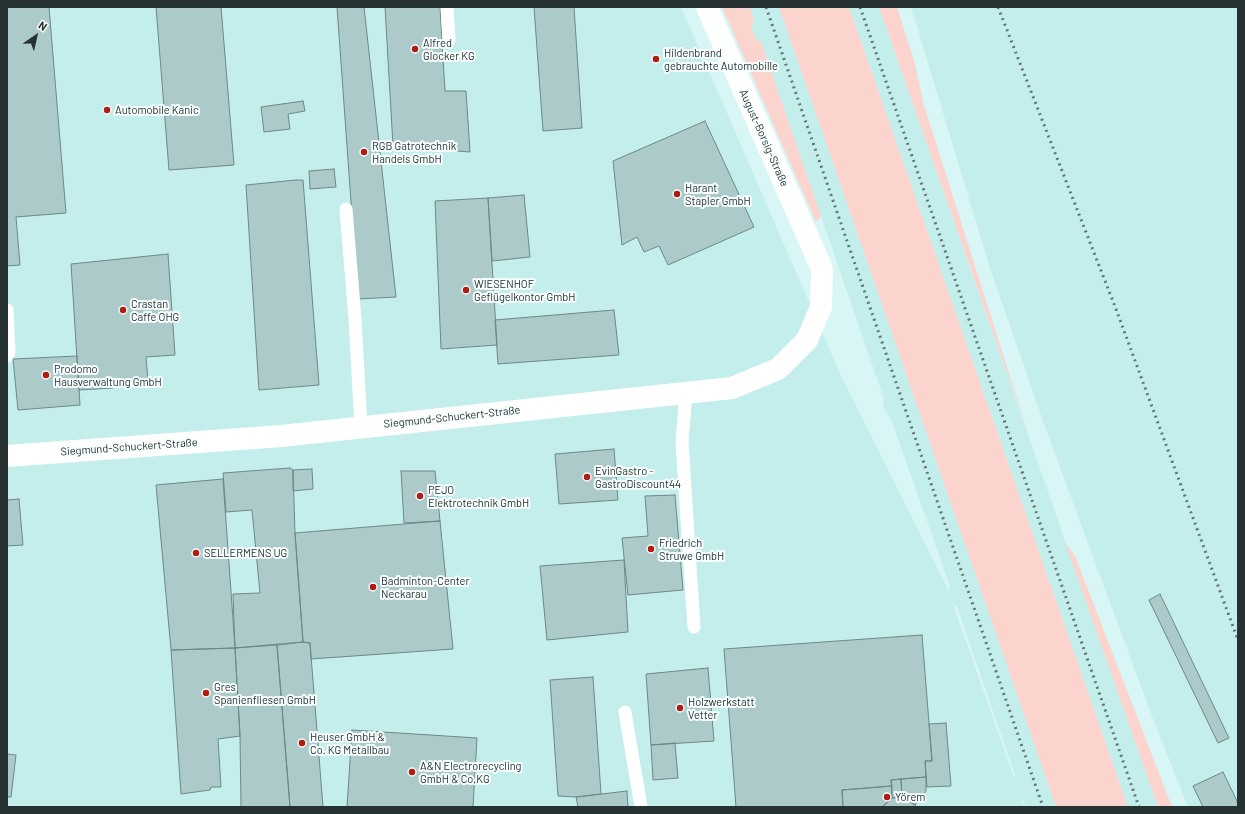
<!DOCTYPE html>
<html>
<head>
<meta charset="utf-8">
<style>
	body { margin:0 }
	#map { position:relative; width:1245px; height:814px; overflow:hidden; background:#d7f6f5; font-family:Barlow,sans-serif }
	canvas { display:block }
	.frame { position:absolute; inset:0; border:8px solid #263232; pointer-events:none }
	.north { position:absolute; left:16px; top:16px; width:40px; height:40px; -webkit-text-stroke:3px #f7fefd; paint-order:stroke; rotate:34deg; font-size:11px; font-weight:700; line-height:16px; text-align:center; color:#263232 }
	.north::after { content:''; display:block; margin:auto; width:14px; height:18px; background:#263232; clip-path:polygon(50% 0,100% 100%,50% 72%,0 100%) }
</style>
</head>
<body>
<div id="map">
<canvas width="1245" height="814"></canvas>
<div class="frame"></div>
<div class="north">N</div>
</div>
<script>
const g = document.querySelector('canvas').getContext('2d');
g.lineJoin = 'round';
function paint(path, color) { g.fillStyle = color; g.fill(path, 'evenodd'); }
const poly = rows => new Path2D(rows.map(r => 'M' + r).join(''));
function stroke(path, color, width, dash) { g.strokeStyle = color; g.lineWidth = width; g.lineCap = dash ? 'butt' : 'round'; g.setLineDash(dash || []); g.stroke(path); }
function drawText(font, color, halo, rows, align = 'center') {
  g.font = font + ' Barlow,sans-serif'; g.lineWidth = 4; g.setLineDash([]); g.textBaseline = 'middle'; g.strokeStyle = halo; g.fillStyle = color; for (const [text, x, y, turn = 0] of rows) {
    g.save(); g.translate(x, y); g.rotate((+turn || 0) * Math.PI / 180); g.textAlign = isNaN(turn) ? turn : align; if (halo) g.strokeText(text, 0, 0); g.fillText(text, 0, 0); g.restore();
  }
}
paint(poly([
	[7,7,681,7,841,376,949,592,950,586,891,419,887,414,883,405,884,399,761,42,756,39,751,26,754,20,750,7,779,7,1056,807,1026,807,1020,794,1024,807,7,807],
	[953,604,957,607,1015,775,1014,778],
	[849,7,879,7,1158,807,1128,807],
	[911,7,1238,7,1238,807,1188,807,1153,719,1044,424,990,268]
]), '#c4eeec');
paint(poly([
	[722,7,750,7,754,21,751,26,756,39,761,42,821,216,816,222],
	[779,7,849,7,1128,807,1056,807],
	[879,7,897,7,915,64,923,102,1027,430],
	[1065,542,1075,556,1172,807,1158,807]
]), '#fad4cd');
const building = poly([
	[7,7,49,7,66,213,16,217,20,265,7,266,7,7],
	[156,7,221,7,234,165,169,170,156,7],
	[337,7,364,7,396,297,358,299,337,7],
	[385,7,440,7,445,91,466,91,470,152,393,146,385,7],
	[534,7,574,7,582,128,543,131,534,7],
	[303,101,305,111,288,114,290,129,264,132,261,107,303,101],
	[705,121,754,227,668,265,659,246,644,252,637,237,622,245,613,161,705,121],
	[334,169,336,187,310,189,309,171,334,169],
	[296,180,303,180,319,385,259,390,246,185,296,180],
	[524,195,530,257,492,261,488,198,524,195],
	[488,198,497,345,441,349,435,201,488,198],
	[168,254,175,355,146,357,148,380,113,382,113,388,79,390,71,264,168,254],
	[614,310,619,355,498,364,495,320,614,310],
	[77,356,80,405,18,410,13,359,77,356],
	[614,449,618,500,559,504,555,454,614,449],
	[290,468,293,470,295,533,303,642,235,648,233,594,260,593,252,510,226,512,223,473,290,468],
	[312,469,313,489,293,491,293,470,312,469],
	[401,471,435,471,440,521,404,523,401,471],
	[223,479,235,648,171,650,156,485,223,479],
	[675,495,683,590,628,595,622,538,648,536,645,496,675,495],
	[19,499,23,545,7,546,7,500,19,499],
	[440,521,453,649,311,659,310,643,303,642,295,533,440,521],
	[624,560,628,632,547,640,540,566,624,560],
	[1160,594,1229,738,1218,743,1149,600,1160,594],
	[922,635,932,761,925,761,926,777,891,780,892,786,842,790,843,807,736,807,724,649,922,635],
	[303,642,310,643,323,807,290,807,277,645,303,642],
	[277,645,290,807,241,807,240,736,235,648,277,645],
	[235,648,240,736,218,739,221,787,211,787,210,790,181,794,171,650,235,648],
	[708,668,714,741,651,745,646,674,708,668],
	[593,677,601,794,576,797,558,796,550,680,593,677],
	[946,723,951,786,927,787,925,761,932,761,929,724,946,723],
	[352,730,477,738,473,807,347,807,352,730],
	[675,743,678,778,653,780,651,745,675,743],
	[7,754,16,755,11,797,7,797,7,754],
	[1223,772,1238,803,1238,807,1203,807,1193,786,1223,772],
	[926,777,926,791,915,805,902,797,901,779,926,777],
	[901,779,902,797,892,798,891,780,901,779],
	[892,786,892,798,882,807,843,807,842,790,892,786],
	[627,791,628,807,578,807,576,797,627,791],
	[902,797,910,800,917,807,882,807,892,798,902,797]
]);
paint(building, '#abcac9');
stroke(building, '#6c8988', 1);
stroke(poly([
	[447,7,449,40],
	[346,209,355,319,361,427],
	[7,310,9,352,7,356],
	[686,393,682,442,694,627],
	[625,712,641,807]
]), '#fff', 13);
stroke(poly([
	[7,456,281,436,732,388,778,369,807,340,821,307,822,269,707,7]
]), '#fff', 22);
stroke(poly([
	[766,7,1043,807],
	[860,7,1139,807],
	[998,7,1116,309,1238,640]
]), '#647777', 3, [2, 4]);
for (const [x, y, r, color] of [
	[415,49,4,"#ad1d11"],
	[656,59,4,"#ad1d11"],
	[107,110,4,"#ad1d11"],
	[364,152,4,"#ad1d11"],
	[677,194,4,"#ad1d11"],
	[466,290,4,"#ad1d11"],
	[123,310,4,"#ad1d11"],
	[46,375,4,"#ad1d11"],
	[587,477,4,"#ad1d11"],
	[420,496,4,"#ad1d11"],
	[651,549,4,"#ad1d11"],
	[196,553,4,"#ad1d11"],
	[373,587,4,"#ad1d11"],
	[206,693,4,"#ad1d11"],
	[680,708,4,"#ad1d11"],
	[302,743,4,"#ad1d11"],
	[412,772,4,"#ad1d11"],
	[887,797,4,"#ad1d11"]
]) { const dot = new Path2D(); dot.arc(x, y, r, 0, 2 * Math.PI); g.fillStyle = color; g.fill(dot); stroke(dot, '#f7fefd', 1.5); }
drawText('11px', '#263232', '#f7fefd', [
	["Alfred",423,43],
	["Glocker KG",423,56],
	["Hildenbrand",664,53],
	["gebrauchte Automobille",664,66],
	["Automobile Kanic",115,110],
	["RGB Gatrotechnik",372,146],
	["Handels GmbH",372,159],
	["Harant",685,188],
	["Stapler GmbH",685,201],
	["WIESENHOF",474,284],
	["Geflügelkontor GmbH",474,297],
	["Crastan",131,304],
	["Caffe OHG",131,317],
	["Prodomo",54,369],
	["Hausverwaltung GmbH",54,382],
	["EvinGastro -",595,471],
	["GastroDiscount44",595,484],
	["PEJO",428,490],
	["Elektrotechnik GmbH",428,503],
	["Friedrich",659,543],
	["Struwe GmbH",659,556],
	["SELLERMENS UG",204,553],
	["Badminton-Center",381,581],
	["Neckarau",381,594],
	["Gres",214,687],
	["Spanienfliesen GmbH",214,700],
	["Holzwerkstatt",688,702],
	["Vetter",688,715],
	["Heuser GmbH &",310,737],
	["Co. KG Metallbau",310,750],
	["A&N Electrorecycling",420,766],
	["GmbH & Co.KG",420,779],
	["Yörem",895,797]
], 'left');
drawText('11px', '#263232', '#f7fefd', [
	["August-Borsig-Straße",764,138,66],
	["Siegmund-Schuckert-Straße",452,417,-6],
	["Siegmund-Schuckert-Straße",129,447,-4]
]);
</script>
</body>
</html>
